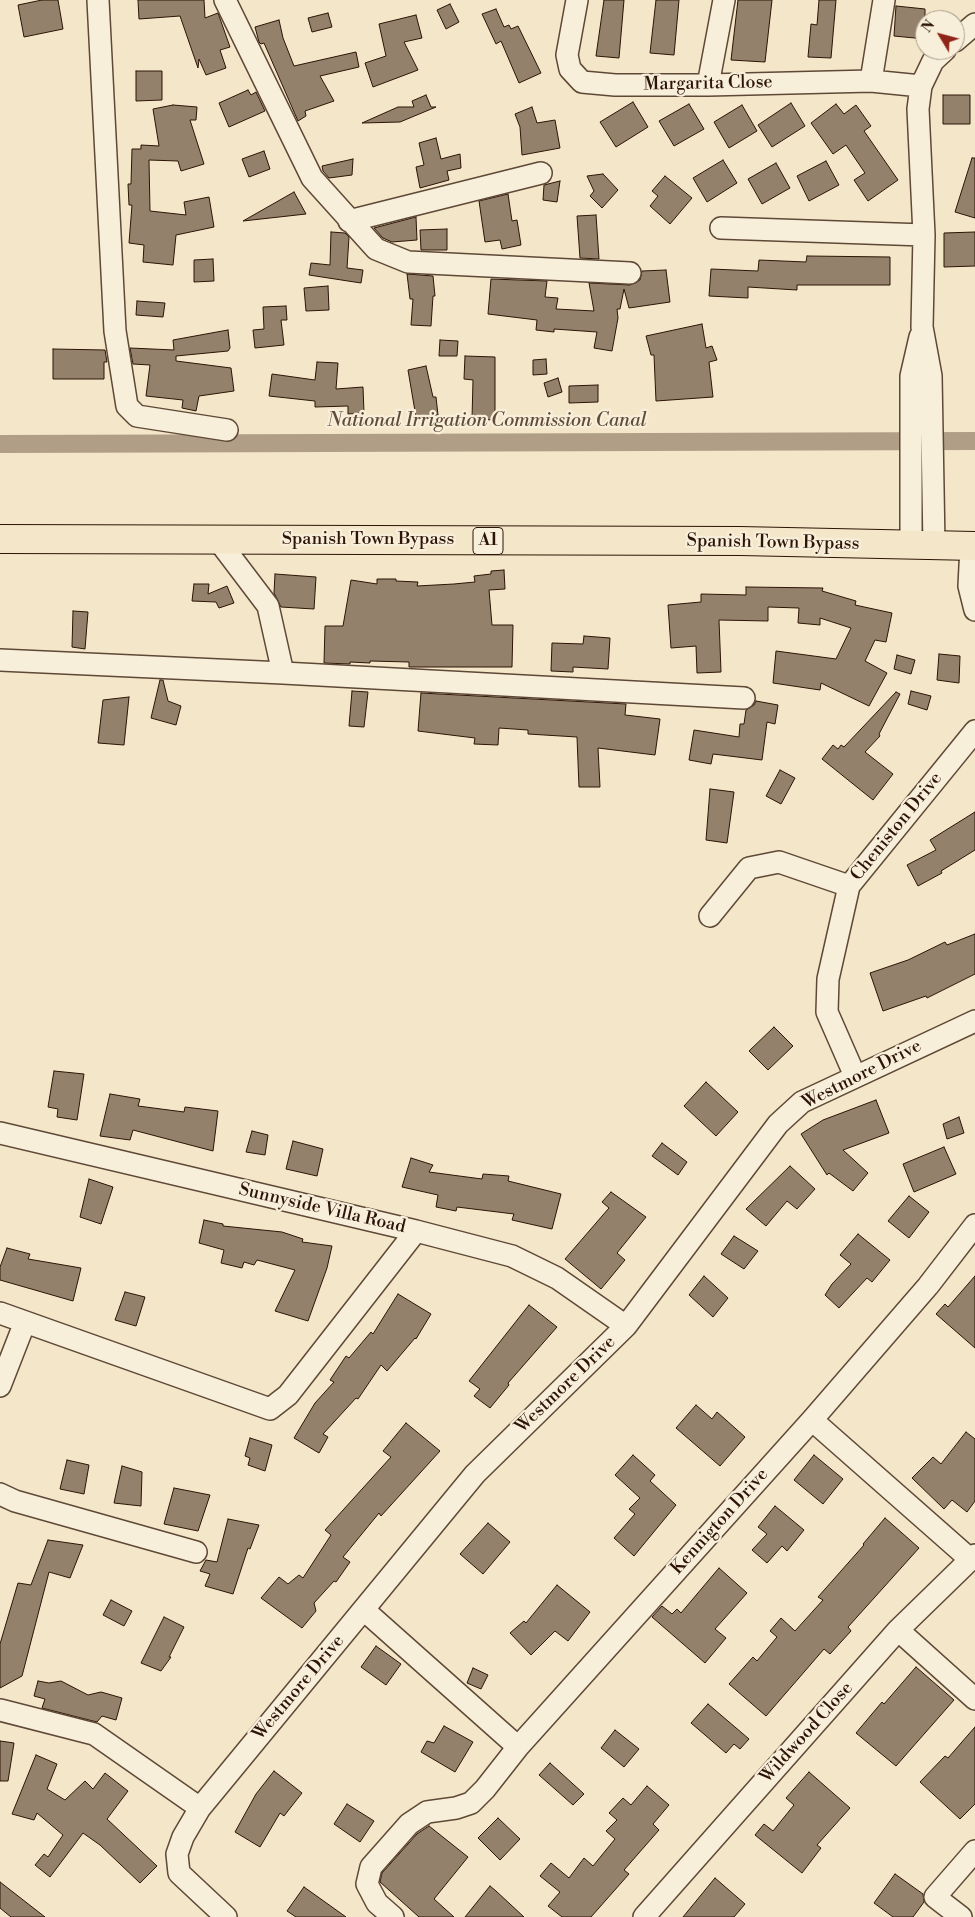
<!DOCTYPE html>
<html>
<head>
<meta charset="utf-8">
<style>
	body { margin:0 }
	#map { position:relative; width:975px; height:1917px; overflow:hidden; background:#f4e6c8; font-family:"Libre Bodoni",serif }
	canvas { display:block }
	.north { position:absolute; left:915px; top:10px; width:50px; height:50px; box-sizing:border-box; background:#f8efdb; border:1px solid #a69786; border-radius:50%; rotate:307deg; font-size:14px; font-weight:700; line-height:20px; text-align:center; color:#2c1406 }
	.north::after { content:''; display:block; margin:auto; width:18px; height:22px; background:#8f2418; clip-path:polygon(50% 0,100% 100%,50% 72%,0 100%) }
</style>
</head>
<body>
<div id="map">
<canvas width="975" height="1917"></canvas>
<div class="north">N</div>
</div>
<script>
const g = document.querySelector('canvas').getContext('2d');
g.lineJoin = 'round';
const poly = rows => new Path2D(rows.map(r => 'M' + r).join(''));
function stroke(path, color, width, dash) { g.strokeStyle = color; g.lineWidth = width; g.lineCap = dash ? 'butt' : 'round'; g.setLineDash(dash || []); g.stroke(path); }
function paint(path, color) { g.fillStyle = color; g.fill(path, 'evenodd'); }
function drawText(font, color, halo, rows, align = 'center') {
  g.font = font + ' "Libre Bodoni",serif'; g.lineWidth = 4.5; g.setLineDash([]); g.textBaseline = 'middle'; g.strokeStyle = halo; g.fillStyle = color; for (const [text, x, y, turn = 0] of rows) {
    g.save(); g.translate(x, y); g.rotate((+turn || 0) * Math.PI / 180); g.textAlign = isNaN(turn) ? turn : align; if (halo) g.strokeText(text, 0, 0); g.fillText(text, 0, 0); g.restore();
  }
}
stroke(poly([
	[0,444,975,441]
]), '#b09f86', 18);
const building = poly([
	[42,0,58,0,63,29,24,37,18,5,42,0],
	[138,0,204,0,205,18,218,13,230,47,220,50,226,68,206,75,199,59,198,68,180,16,139,19,138,0],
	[604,0,624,0,619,58,596,56,604,0],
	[656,0,679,0,674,55,650,53,656,0],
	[738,0,772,0,765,62,731,60,738,0],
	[819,0,836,0,831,58,808,57,811,24,817,25,819,0],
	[450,4,459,22,446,29,437,10,450,4],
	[896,6,925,9,925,39,894,36,896,6],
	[496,9,504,27,509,25,511,29,518,26,541,73,519,83,501,41,496,44,482,14,496,9],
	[328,13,332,27,312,32,308,18,328,13],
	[416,15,422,38,404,42,418,70,373,87,365,63,386,56,379,24,416,15],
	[279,20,283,38,294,66,356,52,359,67,320,76,334,101,305,111,306,116,298,121,264,43,261,44,259,42,255,27,279,20],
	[136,71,162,71,162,100,136,101,136,71],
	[248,90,251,95,256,92,265,111,229,127,219,103,248,90],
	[426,95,431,107,436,107,400,122,362,123,398,107,414,107,412,101,426,95],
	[943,95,970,95,970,124,943,124,943,95],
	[633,102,648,127,616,147,600,122,633,102],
	[791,103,805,126,772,147,758,125,791,103],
	[689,104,704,129,674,146,659,121,689,104],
	[836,104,844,114,856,105,871,126,864,131,898,180,868,201,854,180,865,173,846,145,833,154,811,123,836,104],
	[173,105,197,107,196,120,190,120,204,164,181,171,178,161,149,160,150,211,186,215,184,202,209,197,214,227,176,235,173,265,143,262,144,245,129,243,132,205,129,205,128,184,131,184,132,149,141,149,141,145,159,146,153,109,173,105],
	[742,105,757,131,729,148,714,122,742,105],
	[532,107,537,123,555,120,560,148,522,155,520,127,515,114,532,107],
	[436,138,441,159,460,154,461,168,447,171,449,180,420,188,416,167,424,165,419,143,436,138],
	[264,151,270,169,249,177,242,159,264,151],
	[972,158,975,158,975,218,955,212,972,158],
	[353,159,352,175,329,178,323,171,322,166,353,159],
	[723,160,737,183,707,202,693,178,723,160],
	[826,161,839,185,809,201,797,176,826,161],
	[776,163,790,188,762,204,748,179,776,163],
	[603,174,618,190,602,208,590,196,594,191,587,176,603,174],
	[665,176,692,198,670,224,650,206,658,196,652,191,665,176],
	[560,181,557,202,543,200,544,185,560,181],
	[294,192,306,214,243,221,294,192],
	[508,194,512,221,517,220,521,245,502,249,500,240,485,242,479,201,508,194],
	[596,215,599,259,580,258,577,216,596,215],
	[416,217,417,240,392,242,383,238,374,228,416,217],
	[447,229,447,250,421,250,420,230,447,229],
	[331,232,345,233,349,237,347,268,363,270,361,283,309,275,311,263,330,265,331,232],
	[975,232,975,266,944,267,944,233,975,232],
	[807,256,890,257,890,285,797,285,797,290,748,287,748,298,709,296,711,269,758,271,759,260,806,262,807,256],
	[213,259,214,281,194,282,194,260,213,259],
	[666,270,670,302,629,308,624,289,620,309,617,309,618,318,612,351,594,348,597,332,554,329,554,332,536,330,537,320,488,314,491,279,547,281,545,297,558,298,556,309,594,311,589,283,630,285,640,280,642,271,666,270],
	[407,274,433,276,435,296,433,296,431,326,411,325,413,299,410,299,407,274],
	[328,286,329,310,306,311,304,288,328,286],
	[137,301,165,303,163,317,136,315,137,301],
	[286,306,287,320,281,320,284,345,255,348,253,330,264,329,263,307,286,306],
	[702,324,706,348,712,346,717,360,709,362,713,397,656,401,654,355,651,355,646,336,702,324],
	[228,330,230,348,228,351,176,356,176,361,231,368,234,391,199,396,196,411,182,408,183,400,146,396,150,365,133,364,130,348,174,350,173,340,228,330],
	[440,340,458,341,457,356,439,356,440,340],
	[53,349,105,350,107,362,104,362,104,379,53,379,53,349],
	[465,356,495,357,495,420,472,419,473,380,464,379,465,356],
	[546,359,547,374,533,375,533,360,546,359],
	[317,362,338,363,336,389,363,387,364,413,348,414,348,406,315,407,315,401,269,396,272,374,315,380,317,362],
	[426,366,433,397,436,397,438,415,416,417,408,370,426,366],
	[558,378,562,392,548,397,544,383,558,378],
	[598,385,598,402,569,403,569,386,598,385],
	[504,570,505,589,489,590,492,625,513,625,512,667,409,667,409,662,370,661,370,663,350,662,350,664,324,663,325,626,343,626,351,580,377,584,377,579,396,579,396,581,418,582,417,586,454,584,475,582,474,576,491,574,491,571,504,570],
	[275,574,316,577,314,609,281,607,274,593,275,574],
	[194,584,209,584,208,594,227,586,234,603,219,608,216,602,192,601,194,584],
	[746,587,823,588,822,591,856,601,855,605,892,613,886,642,875,640,865,661,887,673,869,706,821,683,820,690,773,683,776,651,836,659,851,628,820,618,820,625,798,623,799,608,768,607,768,621,719,620,721,672,697,673,696,646,671,648,668,605,701,602,701,594,746,595,746,587],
	[73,611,88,612,85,649,72,647,73,611],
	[584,636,610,638,608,669,573,667,573,672,551,671,552,643,583,644,584,636],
	[939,654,960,656,959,683,937,680,939,654],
	[897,655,915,660,911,674,894,669,897,655],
	[160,680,163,680,168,701,181,706,176,725,151,718,160,680],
	[352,691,368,692,364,727,349,726,352,691],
	[911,691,931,696,927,710,908,704,911,691],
	[896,692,900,694,879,734,880,736,865,752,893,774,873,800,822,759,833,745,838,749,841,745,844,747,896,692],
	[421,693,626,704,625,715,660,719,655,755,598,748,600,787,579,787,577,737,528,734,528,730,499,728,498,745,474,744,475,738,418,731,421,693],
	[129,697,124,745,98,743,103,700,129,697],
	[756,701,778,705,775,724,767,722,762,760,713,754,711,764,689,760,694,730,739,737,740,724,744,724,746,710,754,705,756,701],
	[780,770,795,778,781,804,766,796,780,770],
	[710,789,734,792,727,843,706,840,710,789],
	[975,812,975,850,941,871,942,873,918,886,907,865,936,850,930,840,975,812],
	[975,934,975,974,927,998,926,996,883,1011,870,973,908,960,945,942,947,945,975,934],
	[774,1027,793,1046,768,1070,749,1051,774,1027],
	[54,1071,84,1074,77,1120,57,1117,58,1109,48,1107,54,1071],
	[706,1082,738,1112,716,1136,684,1106,706,1082],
	[110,1094,140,1099,138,1106,184,1112,185,1107,218,1111,213,1151,133,1130,130,1140,100,1136,110,1094],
	[876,1100,889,1133,843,1150,868,1173,853,1191,829,1173,827,1175,801,1134,823,1120,876,1100],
	[959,1117,964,1133,947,1139,943,1124,959,1117],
	[252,1131,268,1135,265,1155,246,1152,252,1131],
	[293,1141,323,1149,317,1176,286,1169,293,1141],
	[662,1143,687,1162,678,1175,652,1156,662,1143],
	[944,1147,956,1174,914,1192,903,1164,944,1147],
	[411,1158,433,1165,429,1172,482,1179,483,1174,509,1176,508,1181,561,1194,552,1229,512,1220,514,1214,457,1207,456,1211,436,1207,438,1195,402,1187,411,1158],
	[790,1166,815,1189,797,1209,787,1201,766,1226,746,1209,790,1166],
	[89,1179,113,1187,101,1224,80,1217,89,1179],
	[611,1192,646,1217,617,1253,625,1260,601,1289,565,1259,609,1208,602,1202,611,1192],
	[909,1196,929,1212,909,1238,888,1221,909,1196],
	[204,1220,223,1224,223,1226,282,1232,303,1239,302,1242,332,1246,327,1268,308,1321,275,1311,295,1270,257,1260,254,1265,244,1262,242,1268,221,1263,224,1250,199,1243,204,1220],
	[858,1234,890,1260,872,1282,867,1278,839,1308,825,1295,832,1284,851,1264,840,1255,858,1234],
	[734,1236,758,1251,744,1269,721,1254,734,1236],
	[7,1248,30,1254,28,1259,81,1268,73,1301,0,1280,0,1267,7,1248],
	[704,1276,728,1298,713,1317,689,1295,704,1276],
	[975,1276,975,1348,936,1314,945,1304,948,1307,975,1276],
	[125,1292,145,1297,136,1326,115,1320,125,1292],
	[398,1294,431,1314,416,1339,415,1338,387,1371,381,1365,358,1399,356,1398,323,1434,328,1437,319,1453,294,1438,315,1403,334,1382,330,1380,346,1356,349,1358,371,1332,373,1334,398,1294],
	[529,1305,557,1327,508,1383,509,1385,490,1408,474,1396,480,1389,469,1381,529,1305],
	[696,1405,712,1419,717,1412,745,1437,720,1466,676,1428,696,1405],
	[406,1423,440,1451,381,1516,379,1513,343,1557,350,1562,336,1582,334,1581,314,1603,316,1611,302,1628,261,1598,279,1577,288,1584,299,1575,303,1578,331,1535,325,1530,391,1457,383,1451,406,1423],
	[966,1432,975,1439,975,1501,967,1512,952,1500,944,1509,912,1478,933,1457,941,1464,966,1432],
	[250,1438,272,1445,265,1471,248,1465,250,1458,245,1456,250,1438],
	[633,1455,655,1475,650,1481,676,1505,634,1556,614,1538,635,1514,629,1509,640,1498,615,1475,633,1455],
	[814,1455,843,1479,823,1504,794,1480,814,1455],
	[67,1460,89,1465,84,1494,60,1489,67,1460],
	[122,1466,142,1472,141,1506,114,1503,122,1466],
	[174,1488,210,1495,198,1531,164,1524,174,1488],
	[775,1506,804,1530,787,1551,782,1546,767,1563,752,1550,767,1534,758,1527,775,1506],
	[885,1518,919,1548,848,1627,851,1631,830,1654,824,1649,766,1716,729,1684,753,1657,757,1661,777,1637,770,1631,781,1618,795,1631,823,1600,818,1597,864,1545,863,1544,885,1518],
	[228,1519,259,1525,250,1549,248,1548,233,1594,205,1586,210,1574,200,1571,206,1560,217,1562,228,1519],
	[488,1523,510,1542,483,1574,460,1554,488,1523],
	[48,1540,83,1545,70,1578,49,1572,22,1676,0,1688,0,1644,18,1583,31,1585,48,1540],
	[719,1568,747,1593,715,1629,726,1638,705,1663,652,1617,662,1606,672,1614,677,1609,681,1613,719,1568],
	[557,1585,590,1612,568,1641,555,1631,531,1655,510,1633,524,1621,526,1623,557,1585],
	[111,1600,132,1611,124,1626,103,1615,111,1600],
	[164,1617,184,1627,169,1657,171,1657,161,1671,141,1663,164,1617],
	[376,1646,401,1664,386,1685,361,1667,376,1646],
	[916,1667,954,1700,896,1766,856,1733,882,1702,884,1704,916,1667],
	[473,1668,488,1675,481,1689,467,1683,473,1668],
	[38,1681,49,1683,61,1681,88,1695,101,1692,122,1698,116,1720,102,1716,97,1722,42,1708,45,1699,34,1696,38,1681],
	[708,1704,749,1739,740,1749,734,1744,726,1753,691,1723,708,1704],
	[444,1726,473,1742,455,1772,421,1752,427,1741,434,1743,444,1726],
	[975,1727,975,1804,960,1819,920,1782,945,1756,948,1758,975,1727],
	[615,1730,639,1749,624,1767,601,1748,615,1730],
	[0,1741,14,1743,8,1781,0,1781,0,1741],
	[36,1755,57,1764,47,1789,65,1800,85,1781,93,1789,105,1773,128,1791,107,1819,157,1866,140,1883,100,1845,83,1833,50,1877,35,1865,44,1854,48,1857,63,1835,37,1813,34,1820,12,1814,36,1755],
	[550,1763,584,1794,573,1805,539,1775,550,1763],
	[274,1771,302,1793,284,1816,280,1813,260,1847,235,1832,256,1794,274,1771],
	[809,1772,850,1808,817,1845,821,1848,802,1873,755,1835,764,1824,773,1831,794,1805,786,1798,809,1772],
	[647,1786,669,1805,653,1824,659,1830,624,1870,629,1874,591,1917,562,1917,548,1906,560,1892,540,1876,551,1863,569,1878,584,1858,593,1866,615,1839,606,1831,617,1820,609,1813,623,1798,631,1805,647,1786],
	[347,1804,374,1821,360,1842,334,1824,347,1804],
	[498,1818,520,1839,500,1860,478,1838,498,1818],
	[429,1826,468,1857,434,1899,454,1917,419,1917,380,1882,382,1873,417,1834,429,1826],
	[895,1874,923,1894,924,1902,913,1917,893,1917,874,1903,895,1874],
	[715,1878,745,1904,734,1917,683,1917,715,1878],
	[0,1882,45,1917,11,1917,0,1908,0,1882],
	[490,1886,496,1891,524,1917,465,1917,490,1886],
	[304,1887,346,1917,296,1917,287,1911,304,1887]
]);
paint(building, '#94816b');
stroke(building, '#2c1406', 1);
const minor = poly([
	[98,0,115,331,127,406,137,416,227,430],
	[225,0,312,178,376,249,408,262,630,273],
	[577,0,567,55,570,69,582,82,615,85,708,85,871,81,921,86],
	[955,41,975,24],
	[871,81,884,0],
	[708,85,724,0],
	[349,221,541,173],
	[721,228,924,235],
	[218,540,268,606,283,673],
	[911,545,911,376,920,337],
	[934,545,931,376,922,327,924,235,918,109,921,86,933,61,945,50],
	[971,546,969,586,975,610],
	[0,660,283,673,744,698],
	[710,916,749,868,779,862,849,886],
	[855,1076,827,1012,828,979,849,886,975,731],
	[0,1133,416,1231,512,1256,557,1278,626,1326],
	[0,1313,270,1409,288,1395,416,1231],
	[0,1386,25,1322],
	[812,1420,971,1560],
	[0,1494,15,1501,196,1552],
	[364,1610,518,1747],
	[898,1630,975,1699],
	[0,1710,94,1734,200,1808],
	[226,1917,179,1873,177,1854,183,1837,200,1808,475,1474,626,1326,778,1124,802,1102,975,1021],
	[393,1917,377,1903,367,1884,371,1867,409,1824,427,1812,456,1808,471,1803,485,1789,518,1747,812,1420,928,1286,975,1225],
	[644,1917,898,1630,975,1555],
	[961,1917,935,1897,975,1851]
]);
const primary = poly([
	[0,539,740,541,975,546]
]);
stroke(minor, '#5e4836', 24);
stroke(primary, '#2c1406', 30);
stroke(minor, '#f8efdb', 21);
stroke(primary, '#f4e6c8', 28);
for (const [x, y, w] of [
	[488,541,30]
]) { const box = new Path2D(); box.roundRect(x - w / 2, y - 13.5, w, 27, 4); g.fillStyle = '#f8efdb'; g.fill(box); stroke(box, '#2c1406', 1); }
drawText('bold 16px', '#2c1406', null, [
	["A1",488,541]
]);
drawText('18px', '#2c1406', '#f8efdb', [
	["Margarita Close",708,84,-1],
	["Spanish Town Bypass",368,540],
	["Spanish Town Bypass",773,543,1],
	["Cheniston Drive",897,827,-51],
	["Westmore Drive",862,1075,-27],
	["Sunnyside Villa Road",322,1209,13],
	["Westmore Drive",566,1385,-44],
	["Kennigton Drive",720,1522,-48],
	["Westmore Drive",299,1688,-50],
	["Wildwood Close",807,1733,-48]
]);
drawText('italic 19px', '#614c39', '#f8efdb', [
	["National Irrigation Commission Canal",487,421]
]);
</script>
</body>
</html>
